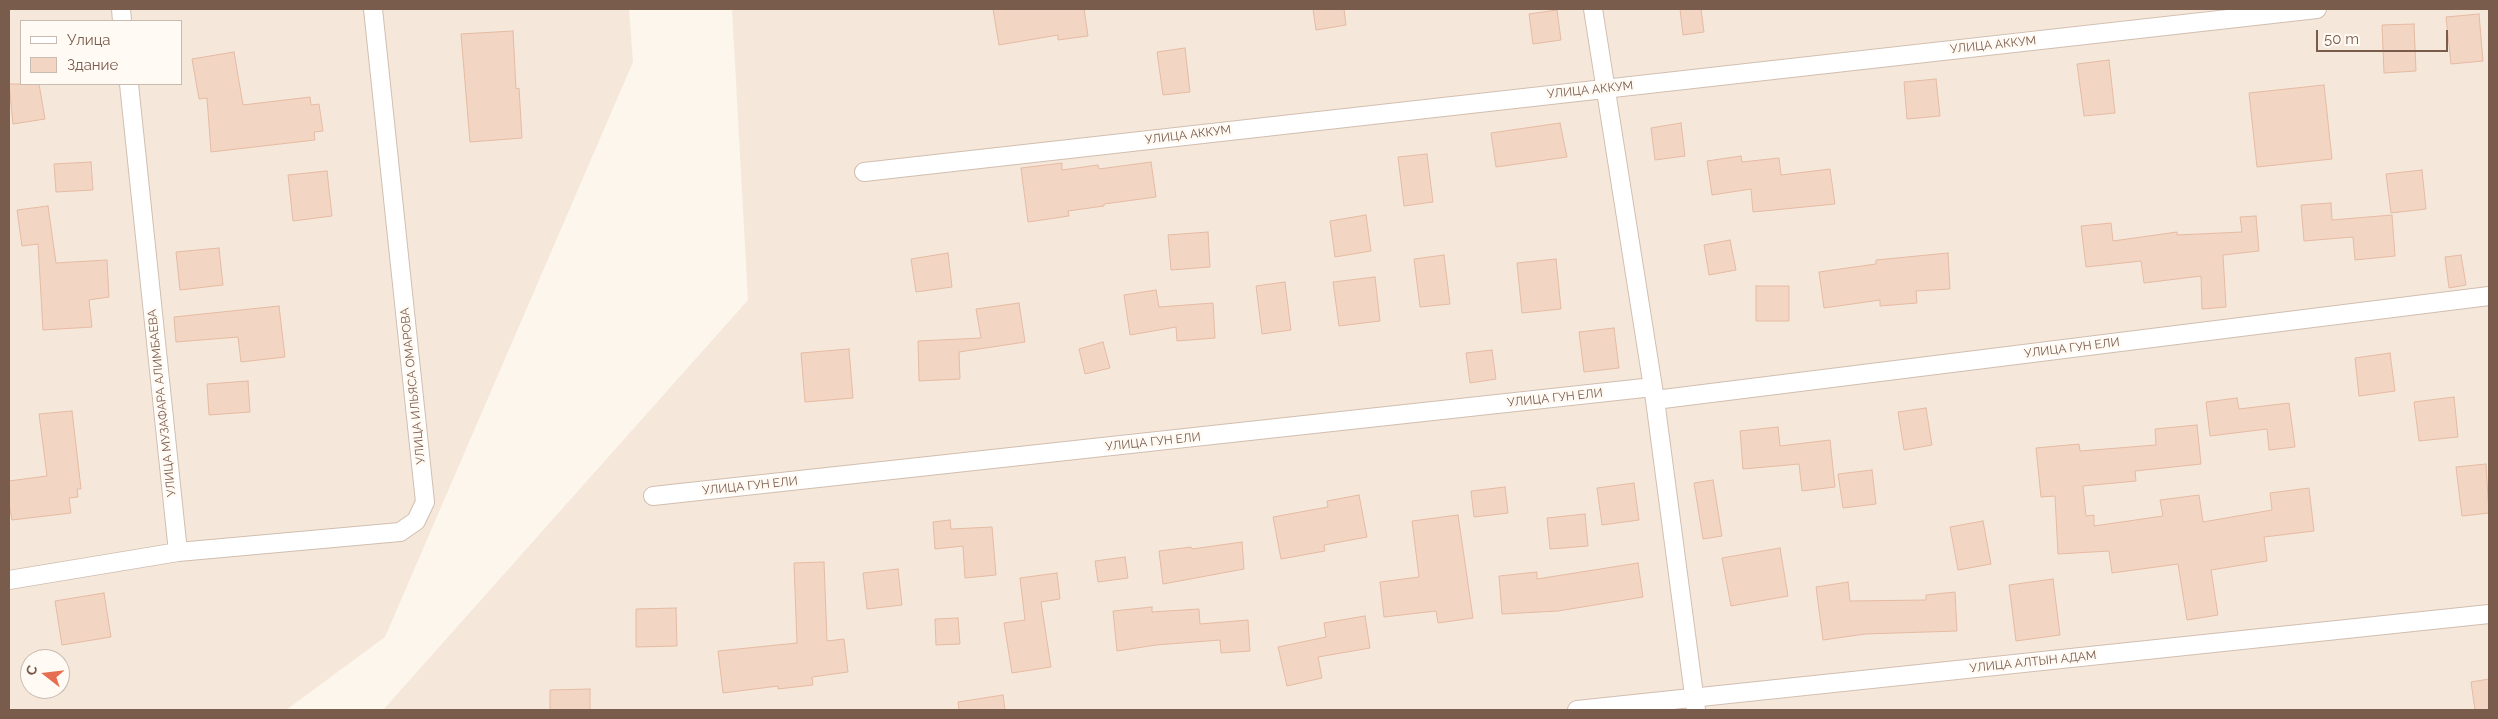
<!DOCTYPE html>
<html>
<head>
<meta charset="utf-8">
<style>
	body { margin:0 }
	#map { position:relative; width:2498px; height:719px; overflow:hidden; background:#fdf6ec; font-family:Raleway,sans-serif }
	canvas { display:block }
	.frame { position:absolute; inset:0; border:10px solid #7a5c4d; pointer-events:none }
	.legend { position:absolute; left:20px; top:20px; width:162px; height:65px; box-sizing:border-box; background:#fffaf3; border:1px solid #cabbb1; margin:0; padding:6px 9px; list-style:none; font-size:15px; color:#7a5c4d }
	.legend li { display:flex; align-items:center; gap:10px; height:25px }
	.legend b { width:25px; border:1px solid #cabbb1 }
	.north { position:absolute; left:20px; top:649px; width:50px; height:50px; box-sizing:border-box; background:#fffaf3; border:1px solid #cabbb1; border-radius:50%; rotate:286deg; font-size:14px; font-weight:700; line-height:20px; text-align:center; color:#7a5c4d }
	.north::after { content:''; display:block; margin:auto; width:18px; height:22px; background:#e76f51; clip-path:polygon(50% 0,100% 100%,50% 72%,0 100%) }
	.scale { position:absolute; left:2316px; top:30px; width:132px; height:22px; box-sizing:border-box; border:2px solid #7a5c4d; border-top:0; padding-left:6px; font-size:15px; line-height:18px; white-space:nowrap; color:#7a5c4d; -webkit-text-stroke:4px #fffaf3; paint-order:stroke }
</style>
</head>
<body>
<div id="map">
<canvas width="2498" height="719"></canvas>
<div class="frame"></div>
<ul class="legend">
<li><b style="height:6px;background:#fff"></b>Улица</li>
<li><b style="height:14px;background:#f3d5c3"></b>Здание</li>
</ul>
<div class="north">С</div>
<div class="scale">50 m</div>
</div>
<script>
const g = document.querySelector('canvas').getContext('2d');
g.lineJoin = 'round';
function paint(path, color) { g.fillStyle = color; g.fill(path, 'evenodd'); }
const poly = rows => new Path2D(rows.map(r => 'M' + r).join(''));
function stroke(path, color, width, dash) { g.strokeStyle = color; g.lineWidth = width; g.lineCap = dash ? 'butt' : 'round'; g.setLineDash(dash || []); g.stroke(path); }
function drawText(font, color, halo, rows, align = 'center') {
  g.font = font + ' Raleway,sans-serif'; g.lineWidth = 5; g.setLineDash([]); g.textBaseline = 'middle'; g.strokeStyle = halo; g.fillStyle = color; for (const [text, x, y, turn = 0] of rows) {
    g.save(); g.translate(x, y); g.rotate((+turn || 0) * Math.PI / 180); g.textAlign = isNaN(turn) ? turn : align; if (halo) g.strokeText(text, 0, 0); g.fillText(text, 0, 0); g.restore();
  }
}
paint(poly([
	[9,9,629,9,633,62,385,637,286,710,9,710],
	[21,21,181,21,181,84,21,84],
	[30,659,60,659,60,689,30,689],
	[732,9,2489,9,2489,710,383,710,748,300]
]), '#f5e8da');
const building = poly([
	[993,9,1084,9,1088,36,1058,40,1058,35,999,45,993,9],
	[1313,9,1344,9,1346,25,1316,30,1313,9],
	[1680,9,1701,9,1704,32,1683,35,1680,9],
	[1557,10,1561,40,1533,44,1529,14,1557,10],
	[2479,14,2483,61,2451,64,2446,17,2479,14],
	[2414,24,2416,71,2384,73,2382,25,2414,24],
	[513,31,516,89,519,88,522,138,470,142,461,34,513,31],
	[1185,48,1190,92,1163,95,1157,52,1185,48],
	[234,52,243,105,310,97,311,105,319,104,323,131,314,132,315,140,211,152,207,98,199,99,192,59,234,52],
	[2109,60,2115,113,2084,116,2077,64,2109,60],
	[1936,79,1940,116,1907,119,1904,82,1936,79],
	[9,84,39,84,45,119,13,124,9,84],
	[2324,85,2332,159,2257,167,2249,93,2324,85],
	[1560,123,1567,157,1496,167,1491,133,1560,123],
	[1681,123,1685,156,1655,160,1651,128,1681,123],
	[1427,154,1433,202,1404,206,1398,157,1427,154],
	[1741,156,1742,162,1779,158,1781,175,1830,169,1835,204,1753,212,1751,189,1712,195,1707,161,1741,156],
	[91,162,93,190,56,192,54,164,91,162],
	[1151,162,1156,197,1104,204,1104,206,1068,211,1069,216,1028,222,1021,168,1062,163,1062,170,1098,165,1099,169,1151,162],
	[2422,170,2426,209,2391,213,2386,174,2422,170],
	[327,171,332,216,293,221,288,175,327,171],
	[2331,203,2332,220,2392,215,2395,256,2355,260,2353,237,2304,241,2301,205,2331,203],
	[48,206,56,263,107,260,109,297,89,300,92,327,43,330,38,244,22,246,17,210,48,206],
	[1366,215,1371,251,1335,257,1330,221,1366,215],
	[2256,216,2259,251,2223,255,2226,307,2202,309,2201,276,2144,283,2141,261,2086,267,2081,226,2111,223,2113,241,2177,232,2177,235,2242,232,2240,217,2256,216],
	[1208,232,1210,267,1171,270,1168,235,1208,232],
	[1730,240,1736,270,1709,275,1704,245,1730,240],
	[219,248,223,285,180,290,176,252,219,248],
	[948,253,952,287,916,292,911,259,948,253],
	[1948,253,1950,289,1916,291,1917,303,1880,306,1880,300,1824,308,1819,272,1876,264,1876,260,1948,253],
	[1444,255,1450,304,1420,307,1414,259,1444,255],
	[2461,255,2466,285,2449,288,2445,257,2461,255],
	[1556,259,1561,309,1522,313,1517,263,1556,259],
	[1375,277,1380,321,1339,326,1333,282,1375,277],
	[1285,282,1291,330,1262,334,1256,286,1285,282],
	[1756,286,1789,286,1789,321,1756,321,1756,286],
	[1156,290,1159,307,1213,303,1215,338,1177,341,1176,327,1130,335,1124,295,1156,290],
	[1019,303,1025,342,959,352,960,379,919,381,918,341,981,338,976,309,1019,303],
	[279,306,285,357,241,362,238,337,176,342,174,317,279,306],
	[1614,328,1619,368,1584,372,1579,332,1614,328],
	[1103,342,1110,368,1085,374,1079,349,1103,342],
	[849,349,853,398,805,402,801,353,849,349],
	[1492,350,1496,379,1470,383,1466,353,1492,350],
	[2390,353,2395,391,2359,396,2355,358,2390,353],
	[248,381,250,412,209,415,207,384,248,381],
	[2454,397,2458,437,2419,441,2414,402,2454,397],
	[2237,398,2239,409,2289,403,2295,447,2269,450,2267,429,2210,436,2206,402,2237,398],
	[1926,408,1932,445,1904,450,1898,412,1926,408],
	[72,411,81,489,77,489,78,497,69,498,71,513,12,520,9,504,9,481,47,476,39,414,72,411],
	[2197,425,2201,464,2135,471,2136,481,2083,486,2086,516,2094,515,2094,526,2163,516,2160,500,2199,495,2203,522,2272,510,2270,493,2309,488,2314,531,2264,537,2267,561,2211,570,2218,615,2187,620,2178,564,2112,573,2109,551,2058,554,2055,496,2041,497,2036,448,2079,444,2080,451,2156,445,2155,429,2197,425],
	[1778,427,1780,446,1830,440,1835,487,1802,491,1799,464,1743,469,1740,431,1778,427],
	[2486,464,2489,513,2462,516,2456,467,2486,464],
	[1872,470,1876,504,1843,508,1838,474,1872,470],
	[1713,480,1722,536,1703,539,1694,483,1713,480],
	[1634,483,1639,520,1602,525,1597,488,1634,483],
	[1505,487,1508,513,1474,517,1471,491,1505,487],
	[1359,495,1367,537,1324,545,1325,551,1281,559,1273,517,1328,507,1327,501,1359,495],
	[1585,514,1588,546,1550,549,1547,518,1585,514],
	[1458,515,1473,618,1438,623,1436,611,1384,617,1380,582,1419,577,1412,521,1458,515],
	[950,520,951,529,992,527,996,575,965,578,963,546,935,549,933,522,950,520],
	[1983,521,1991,564,1958,570,1950,527,1983,521],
	[1242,542,1244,569,1163,584,1159,551,1191,547,1192,549,1242,542],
	[1780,548,1788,596,1731,606,1722,558,1780,548],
	[1125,557,1128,578,1098,582,1095,561,1125,557],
	[824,562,827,641,844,639,848,672,812,677,813,685,778,689,778,686,723,693,718,651,797,643,794,563,824,562],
	[1638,563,1643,597,1558,611,1502,614,1499,576,1537,572,1537,579,1638,563],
	[898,569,902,605,867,609,863,573,898,569],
	[1057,573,1060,599,1041,602,1051,667,1012,673,1004,623,1025,620,1020,578,1057,573],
	[2053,579,2060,635,2016,641,2009,585,2053,579],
	[1848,582,1850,601,1926,600,1926,595,1955,592,1957,631,1865,634,1823,640,1816,587,1848,582],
	[104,593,111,637,62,645,55,601,104,593],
	[1152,607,1152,612,1199,609,1200,624,1248,620,1250,651,1221,653,1220,640,1156,645,1117,651,1113,611,1152,607],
	[676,608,677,646,636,647,636,609,676,608],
	[1365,616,1370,648,1318,657,1322,678,1287,686,1278,647,1326,637,1324,623,1365,616],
	[958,618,960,644,936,645,935,619,958,618],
	[2489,679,2489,710,2475,710,2471,682,2489,679],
	[590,689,590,710,550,710,550,690,590,689],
	[1003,695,1005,710,959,710,958,702,1003,695]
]);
paint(building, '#f3d5c3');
stroke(building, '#e6bba3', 1);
const minor = poly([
	[121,9,122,21],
	[1593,9,1655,400,1696,710],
	[864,172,2317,9],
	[1655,400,2489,296],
	[653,496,1653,387],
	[178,552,400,532,416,521,425,502,373,9],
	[9,580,178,552,129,84],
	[1577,710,2489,614]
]);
stroke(minor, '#d1beb0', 20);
stroke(minor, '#fff', 18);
drawText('12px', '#7a5c4d', '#fffaf3', [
	["УЛИЦА АККУМ",1993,45,-6],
	["УЛИЦА АККУМ",1590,90,-6],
	["УЛИЦА АККУМ",1188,135,-7],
	["УЛИЦА ГУН ЕЛИ",2072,348,-7],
	["УЛИЦА ИЛЬЯСА ОМАРОВА",413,386,-96],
	["УЛИЦА ГУН ЕЛИ",1555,398,-6],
	["УЛИЦА МУЗАФАРА АЛИМБАЕВА",162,403,-96],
	["УЛИЦА ГУН ЕЛИ",1153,442,-6],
	["УЛИЦА ГУН ЕЛИ",750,486,-6],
	["УЛИЦА АЛТЫН АДАМ",2033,662,-6]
]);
</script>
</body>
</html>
